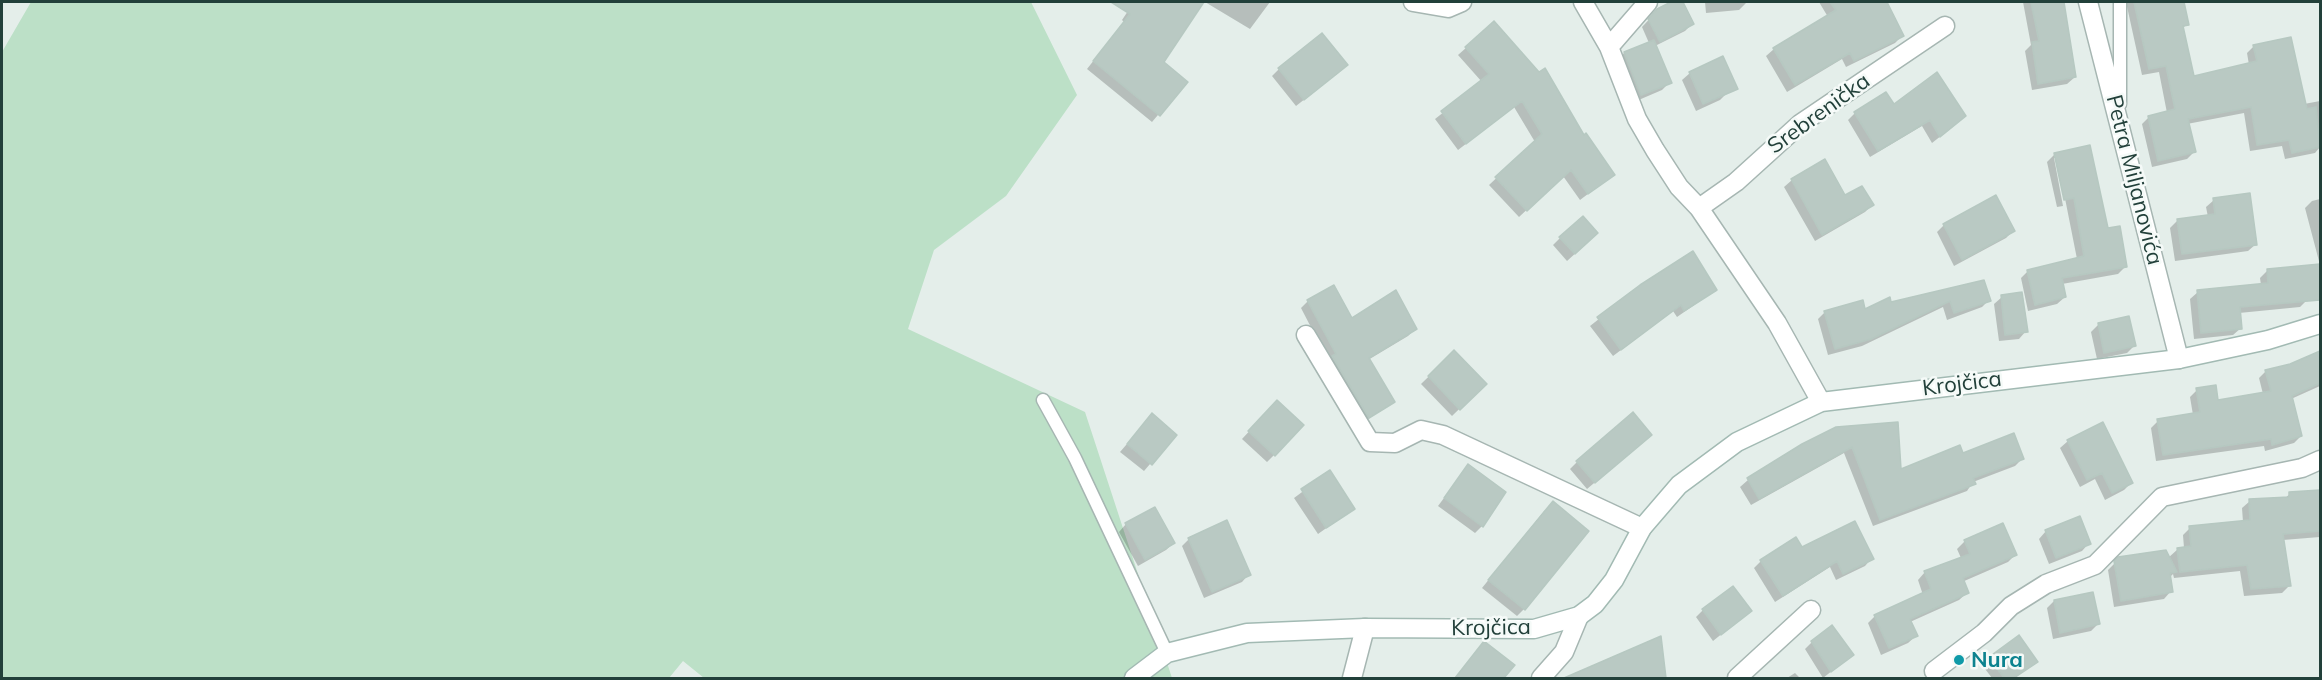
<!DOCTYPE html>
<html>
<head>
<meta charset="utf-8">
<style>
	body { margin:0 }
	#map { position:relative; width:2322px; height:680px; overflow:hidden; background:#e4eeea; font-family:Mulish,sans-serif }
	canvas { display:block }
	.frame { position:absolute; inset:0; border:3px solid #22403a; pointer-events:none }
</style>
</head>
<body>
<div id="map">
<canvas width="2322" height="680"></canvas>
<div class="frame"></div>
</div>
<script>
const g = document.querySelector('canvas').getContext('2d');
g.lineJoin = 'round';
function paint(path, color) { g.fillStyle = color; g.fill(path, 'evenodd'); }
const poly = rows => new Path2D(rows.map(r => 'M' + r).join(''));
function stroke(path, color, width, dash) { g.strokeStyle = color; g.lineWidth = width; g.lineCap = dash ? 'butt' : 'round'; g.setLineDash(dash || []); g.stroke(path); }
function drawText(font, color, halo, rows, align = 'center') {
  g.font = font + ' Mulish,sans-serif'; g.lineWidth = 5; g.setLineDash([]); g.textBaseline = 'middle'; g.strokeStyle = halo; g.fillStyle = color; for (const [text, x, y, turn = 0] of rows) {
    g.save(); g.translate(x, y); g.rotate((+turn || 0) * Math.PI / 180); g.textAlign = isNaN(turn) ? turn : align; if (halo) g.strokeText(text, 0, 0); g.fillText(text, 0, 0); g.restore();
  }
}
paint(poly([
	[31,2,1031,2,1077,95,1006,196,934,250,908,329,1085,412,1172,678,704,678,683,661,669,678,2,678,2,52]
]), '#bce0c7');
paint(poly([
	[1134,2,1202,2,1162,62,1186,82,1152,122,1087,69,1124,22,1122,20],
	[1205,2,1270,2,1250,29],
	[1674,2,1681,2,1692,24,1685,31,1655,46,1670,82,1662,90,1634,102,1617,61,1624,53,1649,43,1642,27,1658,10],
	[1705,2,1746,2,1746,3,1739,10,1706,13],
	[1819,2,1886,2,1903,35,1895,43,1846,67,1842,59,1787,92,1766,56,1774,49,1828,17],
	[2023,2,2062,2,2075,77,2067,84,2032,90,2025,51,2031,45],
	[2126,2,2183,2,2187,24,2182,29,2193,78,2249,65,2247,53,2254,46,2304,104,2320,101,2320,147,2315,153,2285,159,2282,146,2250,151,2244,113,2187,124,2194,152,2187,159,2152,167,2142,124,2149,117,2167,113,2159,72,2142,75],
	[1494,23,1613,175,1580,200,1563,176,1519,217,1489,185,1535,142,1514,107,1458,150,1435,119,1482,82,1458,55],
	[1279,69,1338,73,1296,106,1272,76],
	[1690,73,1727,93,1720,100,1696,111,1682,80],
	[1893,106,1956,124,1932,143,1922,126,1870,157,1848,120,1855,113],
	[2055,154,2107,230,2125,267,2118,274,2062,284,2065,297,2057,304,2028,311,2021,278,2028,271,2077,259,2057,158,2054,158,2063,206,2057,207,2047,162],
	[1792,180,1872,205,1865,212,1815,241,1784,187],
	[2320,199,2320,265,2305,208,2312,201],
	[2214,200,2256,244,2248,251,2175,261,2170,228,2178,220,2208,217,2206,207],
	[1944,225,2013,231,2006,238,1954,266,1937,232],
	[1560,238,1589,241,1567,261,1553,245],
	[2320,265,2320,291,2307,294,2307,300,2300,307,2239,313,2241,328,2233,335,2194,339,2190,299,2198,292,2261,285,2260,278,2268,270],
	[1983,282,1989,300,1982,307,1947,320,1943,307,1862,346,1828,355,1818,319,1825,312,1864,311],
	[1641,286,1716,290,1677,317,1673,311,1613,356,1590,326],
	[2002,297,2026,331,2019,339,1999,341,1994,304],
	[1308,301,1351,320,1415,329,1408,336,1368,360,1393,402,1361,424,1301,308],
	[2099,324,2134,346,2127,353,2097,359,2091,332],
	[1454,352,1485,384,1452,416,1421,384],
	[2320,353,2320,386,2291,399,2301,436,2294,443,2265,451,2264,446,2156,461,2151,428,2158,421,2193,415,2190,397,2197,390,2217,402,2263,394,2259,378,2266,371,2291,365],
	[1270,409,1274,455,1267,462,1242,439],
	[1145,423,1175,435,1144,471,1120,452],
	[1836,429,1900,471,1962,454,2022,459,2015,466,1973,482,1967,491,1873,526,1844,453,1751,505,1740,487,1748,480,1803,446],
	[2068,441,2131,483,2124,490,2105,500,2095,479,2080,487,2060,448],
	[1643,442,1587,489,1570,469,1577,462],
	[1468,466,1482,526,1475,533,1438,506],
	[1329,472,1353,509,1318,534,1294,498],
	[2320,492,2320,537,2283,540,2289,586,2282,593,2244,596,2240,571,2174,578,2173,574,2169,578,2171,591,2164,599,2114,607,2108,570,2119,559,2168,558,2178,549,2184,548,2183,535,2190,528,2243,522,2242,508,2250,501,2285,498,2290,494],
	[1545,510,1524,609,1517,616,1482,588],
	[1126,524,1174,543,1166,550,1138,566,1119,532],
	[2002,525,2015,555,2008,562,1962,582,1967,593,1959,600,1910,622,1916,636,1908,643,1881,655,1868,623,1875,616,1923,595,1918,580,1925,572,1961,558,1957,549,1964,542],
	[2046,531,2089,543,2082,551,2049,564,2039,539],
	[1189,539,1249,574,1242,582,1204,598,1182,546],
	[1801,549,1872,558,1865,566,1836,580,1830,567,1775,602,1754,568,1761,561],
	[2054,601,2098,624,2091,631,2053,639,2047,608],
	[1703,610,1750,611,1713,641,1696,617],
	[1660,639,1664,678,1578,678,1586,671],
	[1812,642,1852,655,1823,678,1805,649],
	[1477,650,1513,666,1503,678,1455,678],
	[1990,658,2036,661,2015,678,1992,678,1982,665],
	[1795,673,1800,678,1787,678]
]), '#0003');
const building = poly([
	[1111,2,1204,2,1164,62,1188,82,1160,116,1093,61,1130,14,1111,2],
	[1671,2,1683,2,1694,24,1660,42,1648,19,1657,9,1671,2],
	[1830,2,1887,2,1904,36,1854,61,1850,53,1795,85,1773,48,1836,10,1830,2],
	[2031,2,2064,2,2076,77,2038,84,2032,42,2039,41,2031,2],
	[2134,2,2184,2,2189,25,2183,26,2194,76,2257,61,2253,45,2291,37,2307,109,2316,107,2320,147,2292,153,2289,140,2257,145,2251,107,2188,119,2196,152,2158,161,2148,116,2175,109,2166,66,2149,69,2134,2],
	[1494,21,1539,72,1545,68,1584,135,1586,133,1615,175,1588,194,1571,170,1527,211,1495,177,1542,134,1522,101,1466,144,1441,111,1489,74,1465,47,1494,21],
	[1322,33,1348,65,1304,100,1278,68,1322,33],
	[1654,40,1672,83,1641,95,1624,52,1654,40],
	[1723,56,1738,89,1703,104,1689,72,1723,56],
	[1937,72,1966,116,1940,137,1930,120,1878,151,1854,112,1886,92,1894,104,1937,72],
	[2090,145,2108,228,2120,226,2127,267,2062,278,2066,297,2035,305,2027,270,2084,256,2074,198,2064,200,2054,153,2090,145],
	[1825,159,1845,195,1862,186,1874,205,1822,235,1791,179,1825,159],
	[2250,193,2257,245,2182,254,2177,219,2215,214,2213,198,2250,193],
	[1996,195,2015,231,1962,260,1943,224,1996,195],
	[1583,216,1598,233,1575,254,1559,237,1583,216],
	[1693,251,1717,290,1684,311,1681,305,1621,350,1597,317,1640,285,1693,251],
	[2320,264,2320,300,2240,307,2242,329,2201,333,2197,290,2268,283,2267,269,2320,264],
	[1984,280,1991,301,1954,313,1950,301,1871,339,1835,349,1824,311,1863,300,1865,309,1890,297,1891,302,1984,280],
	[1334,285,1352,318,1396,290,1417,329,1369,358,1395,402,1369,418,1332,356,1336,354,1307,300,1334,285],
	[2022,292,2028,332,2005,335,2001,295,2022,292],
	[2129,316,2136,346,2104,353,2098,323,2129,316],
	[1454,350,1487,384,1460,410,1428,376,1454,350],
	[2320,351,2320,383,2292,396,2302,436,2272,445,2271,439,2163,455,2157,419,2200,412,2196,388,2216,385,2218,400,2271,391,2265,370,2290,364,2320,351],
	[1277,400,1304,425,1275,456,1248,431,1277,400],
	[1633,412,1652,435,1595,483,1576,461,1633,412],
	[1152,413,1177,435,1152,465,1127,444,1152,413],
	[1898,422,1901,469,1960,445,1963,453,2014,433,2024,459,1973,478,1976,484,1880,520,1852,447,1759,499,1747,478,1802,444,1836,427,1898,422],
	[2103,422,2133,483,2112,493,2102,473,2087,480,2067,440,2103,422],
	[1468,464,1506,492,1483,527,1444,498,1468,464],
	[1330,470,1355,509,1326,528,1301,489,1330,470],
	[2320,490,2320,531,2283,534,2291,586,2251,589,2247,565,2180,572,2177,548,2191,546,2189,526,2250,520,2249,499,2289,497,2289,492,2320,490],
	[1553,501,1589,531,1525,610,1488,580,1553,501],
	[1155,507,1175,543,1145,560,1125,523,1155,507],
	[2080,516,2091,544,2056,558,2045,530,2080,516],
	[1227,520,1251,575,1212,592,1188,538,1227,520],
	[1855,521,1874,559,1843,574,1837,561,1783,596,1760,560,1796,537,1802,547,1855,521],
	[2003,523,2017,555,1963,578,1969,593,1910,619,1918,636,1889,648,1874,615,1931,589,1924,571,1970,554,1964,540,2003,523],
	[2166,550,2177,572,2170,573,2173,592,2121,601,2114,561,2118,557,2166,550],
	[1733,586,1752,611,1721,635,1702,609,1733,586],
	[2093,592,2100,624,2060,633,2054,600,2093,592],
	[1832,625,1854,655,1831,672,1811,641,1832,625],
	[2019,635,2038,662,2014,678,2004,678,1989,657,2019,635],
	[1661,636,1666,678,1564,678,1661,636],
	[1484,641,1515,665,1504,678,1455,678,1484,641]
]);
paint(building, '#b9c9c3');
stroke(building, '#b6c8c1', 1.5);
const service = poly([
	[2120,104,2120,2],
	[1043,400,1075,458,1167,653]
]);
const minor = poly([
	[1413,2,1448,8,1462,2],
	[1583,2,1609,47,1637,119,1655,150,1679,187,1699,208,1777,323,1821,402],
	[2088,2,2179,359],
	[1609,47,1648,2],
	[1699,208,1736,182,1800,124,1945,26],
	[1306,335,1370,442,1395,443,1421,430,1443,435,1642,528],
	[1934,671,1984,633,2011,606,2046,584,2095,565,2162,497,2302,468,2320,460],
	[1352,678,1365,628],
	[1541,678,1564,652,1579,616],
	[1737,678,1811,610]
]);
const secondary = poly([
	[1134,678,1167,653,1247,633,1365,628,1534,629,1579,616,1595,604,1614,580,1642,528,1679,485,1737,442,1821,402,2179,359,2268,340,2320,324]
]);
stroke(service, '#a6b6b2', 15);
stroke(minor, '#a6b6b2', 21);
stroke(secondary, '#a2bab3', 21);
stroke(service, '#fff', 12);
stroke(minor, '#fff', 18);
stroke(secondary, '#fff', 18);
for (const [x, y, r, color] of [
	[1959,660,6,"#0f9aa8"]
]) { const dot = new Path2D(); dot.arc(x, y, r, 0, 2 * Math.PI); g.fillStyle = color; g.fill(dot); stroke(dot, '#f5faf8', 2); }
drawText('22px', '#22403a', '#f5faf8', [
	["Srebrenička",1819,114,-36],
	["Petra Miljanovića",2134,180,76],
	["Krojčica",1962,384,-7],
	["Krojčica",1491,628,-1]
]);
drawText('bold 22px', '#0d838f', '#f5faf8', [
	["Nura",1971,660]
], 'left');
</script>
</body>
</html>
